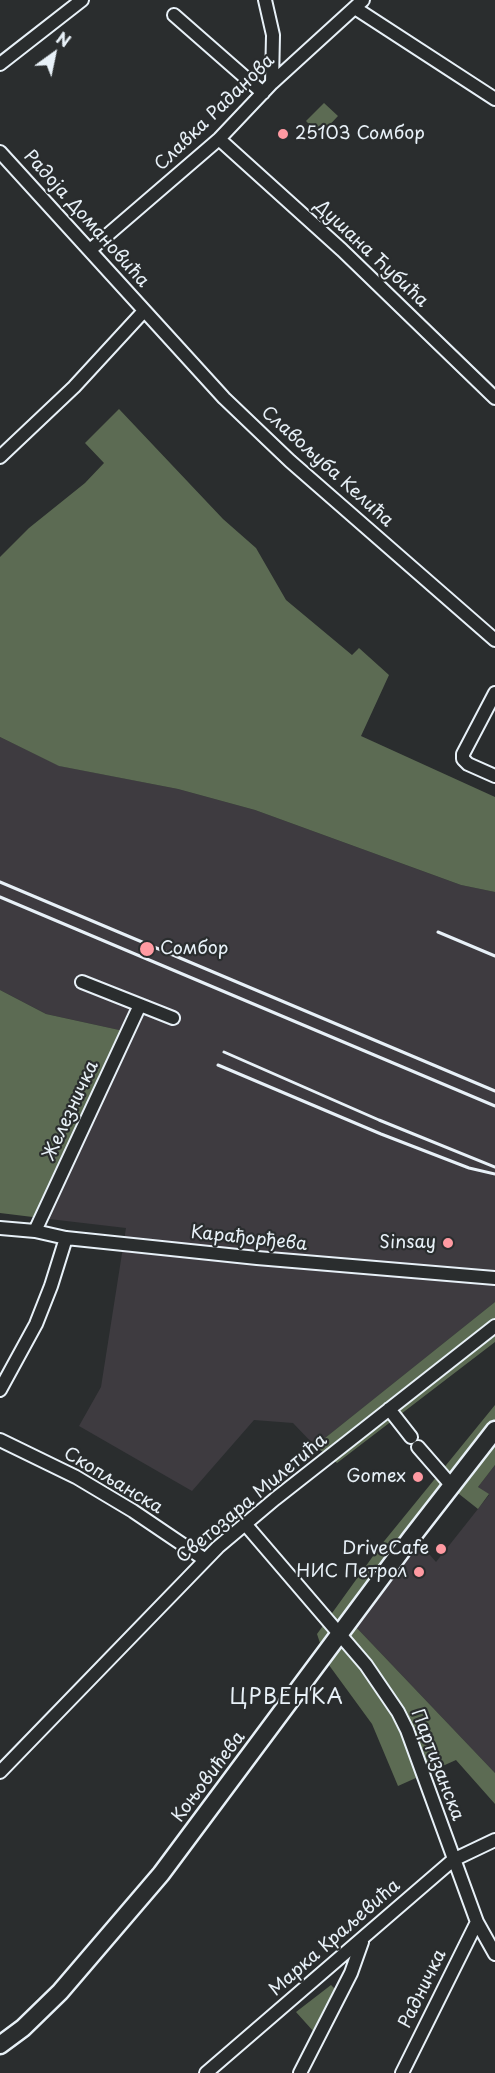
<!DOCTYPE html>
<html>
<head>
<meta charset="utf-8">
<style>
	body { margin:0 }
	#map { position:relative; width:495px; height:2073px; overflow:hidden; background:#2a2d2e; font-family:"Playpen Sans",sans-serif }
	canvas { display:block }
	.north { position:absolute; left:24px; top:24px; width:60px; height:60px; -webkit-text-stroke:4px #2a2d2e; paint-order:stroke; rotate:33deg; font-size:16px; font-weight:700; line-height:24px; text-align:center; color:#e8f1f8 }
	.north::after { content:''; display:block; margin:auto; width:21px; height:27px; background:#e8f1f8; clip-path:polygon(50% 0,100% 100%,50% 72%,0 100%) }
</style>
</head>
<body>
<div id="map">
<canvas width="495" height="2073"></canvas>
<div class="north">N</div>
</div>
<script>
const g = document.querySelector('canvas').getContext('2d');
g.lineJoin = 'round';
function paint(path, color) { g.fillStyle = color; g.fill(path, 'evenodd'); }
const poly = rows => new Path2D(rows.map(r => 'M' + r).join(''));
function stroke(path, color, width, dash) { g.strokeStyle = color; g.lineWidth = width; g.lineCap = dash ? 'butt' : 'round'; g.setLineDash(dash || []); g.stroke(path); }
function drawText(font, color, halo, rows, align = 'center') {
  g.font = font + ' "Playpen Sans",sans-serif'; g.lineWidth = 4.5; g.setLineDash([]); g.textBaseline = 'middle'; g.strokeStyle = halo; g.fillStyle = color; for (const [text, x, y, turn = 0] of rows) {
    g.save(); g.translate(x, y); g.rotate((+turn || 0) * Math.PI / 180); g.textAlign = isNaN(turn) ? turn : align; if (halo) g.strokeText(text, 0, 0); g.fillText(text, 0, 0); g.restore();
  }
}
paint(poly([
	[0,737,60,766,178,789,255,810,461,885,495,892,495,1302,315,1446,293,1423,254,1420,192,1491,79,1426,101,1387,126,1228,49,1219,133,1033,46,1014,0,990],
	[495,1465,495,1773,354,1625,417,1540,436,1562,489,1495,478,1487]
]), '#3e3b40');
paint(poly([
	[324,103,338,116,320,135,306,121],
	[119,409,223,519,256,548,286,600,352,655,359,648,389,675,361,736,495,797,495,892,461,885,255,810,178,789,59,766,0,737,0,557,29,528,85,483,104,463,85,443],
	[0,990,46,1014,133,1033,49,1219,0,1213],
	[495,1302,495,1342,337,1463,315,1446],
	[495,1405,495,1465,478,1487,489,1494,478,1509,454,1490,354,1625,495,1773,495,1804,456,1760,398,1786,372,1724,326,1661,317,1634,381,1545],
	[331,1985,337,1991,314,2032,296,2012]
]), '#5c6b53');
const street = poly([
	[265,0,273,35,272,83],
	[355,8,495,99],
	[174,15,263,93],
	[0,64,82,0],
	[219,139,342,250,495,398],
	[0,152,224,398,290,461,495,640],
	[90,250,219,139,272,83,363,0],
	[0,457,74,387,144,311],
	[495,693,463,754,463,759,468,764,495,776],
	[82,982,173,1018],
	[0,1228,35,1231,66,1238,257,1258,495,1278],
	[35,1231,140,1005],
	[0,1390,36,1324,51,1286,66,1238],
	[389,1409,411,1437],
	[0,1440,76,1477,133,1511,204,1559],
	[418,1447,452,1486],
	[246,1525,366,1665,398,1712,407,1730,477,1922,495,1954],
	[0,1772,218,1547,275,1499,495,1326],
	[206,2073,453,1860,495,1840],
	[300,2073,351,1973,362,1942],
	[402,2073,477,1922]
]);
const secondary = poly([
	[0,2045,23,2028,60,1992,161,1874,411,1538,495,1430]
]);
stroke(street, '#e8f1f8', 16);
stroke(secondary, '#e8f1f8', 21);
stroke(street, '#2a2d2e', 12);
stroke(secondary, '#2a2d2e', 16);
stroke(poly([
	[0,882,495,1091],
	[0,897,495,1106],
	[438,932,495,956],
	[224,1052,379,1120,495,1167],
	[218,1065,381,1134,469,1168,495,1174]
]), '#e8f1f8', 3);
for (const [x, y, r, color] of [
	[283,134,6,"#ff9aa2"],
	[147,949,8,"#ff9aa2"],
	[448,1243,6,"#ff9aa2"],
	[418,1477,6,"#ff9aa2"],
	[441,1549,6,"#ff9aa2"],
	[419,1572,6,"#ff9aa2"]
]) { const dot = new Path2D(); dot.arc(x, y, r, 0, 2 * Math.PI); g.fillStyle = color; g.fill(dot); stroke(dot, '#2a2d2e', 2); }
drawText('18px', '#e8f1f8', '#2a2d2e', [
	["Славка Раданова",215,113,-44],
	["Радоја Домановића",86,219,48],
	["Душана Ћубића",371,254,43],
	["Славољуба Келића",327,467,42],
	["Железничка",71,1111,-65],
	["Карађорђева",249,1239,6],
	["Скопљанска",113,1481,31],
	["Светозара Милетића",252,1499,-40],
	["Партизанска",437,1765,69],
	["Коњовићева",209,1777,-53],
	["Марка Краљевића",335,1938,-41],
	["Радничка",423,1989,-64]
]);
drawText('18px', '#e8f1f8', '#2a2d2e', [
	["25103 Сомбор",295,134,"left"],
	["Сомбор",160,949,"left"],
	["Sinsay",436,1243],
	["Gomex",406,1477],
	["DriveCafe",429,1549],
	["НИС Петрол",407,1572]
], 'right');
g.letterSpacing = '1.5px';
drawText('21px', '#e8f1f8', '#2a2d2e', [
	["ЦРВЕНКА",287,1698]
]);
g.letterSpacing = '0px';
</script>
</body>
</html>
